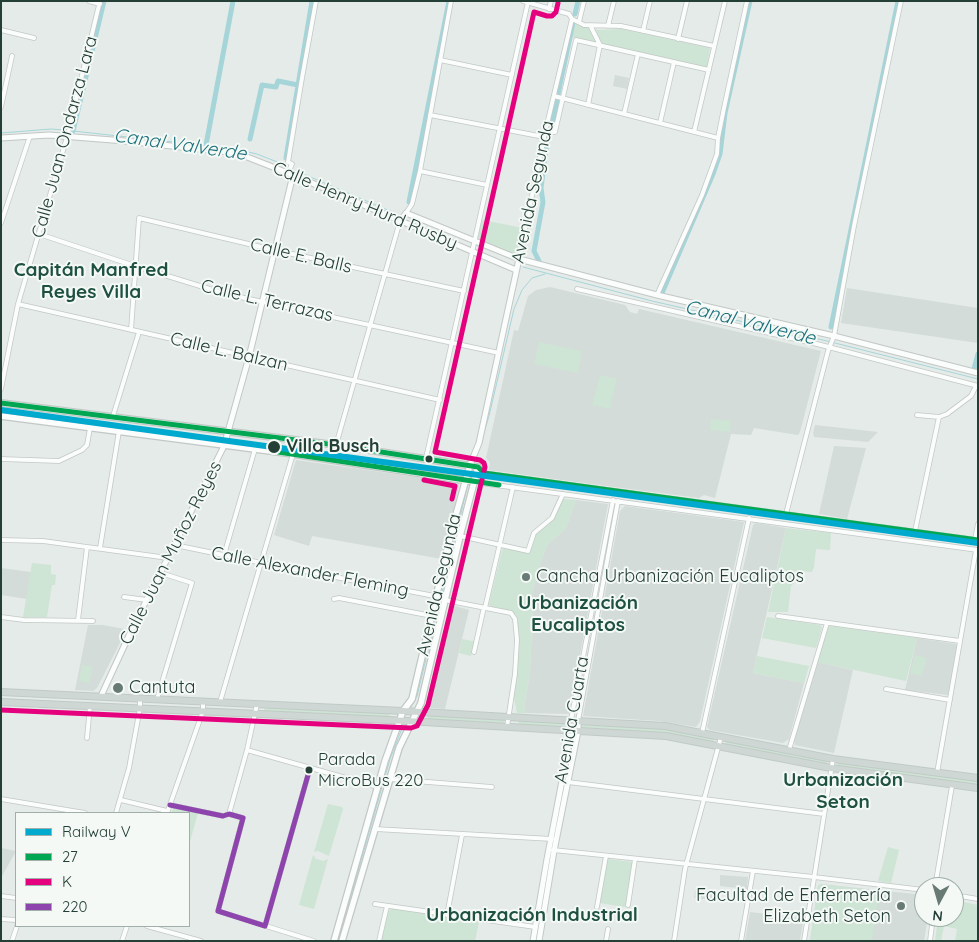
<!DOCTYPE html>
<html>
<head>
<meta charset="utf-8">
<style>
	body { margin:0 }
	#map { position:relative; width:979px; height:942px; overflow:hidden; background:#e5ebe8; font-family:Quicksand,sans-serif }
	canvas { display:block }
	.frame { position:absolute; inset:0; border:2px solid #233f36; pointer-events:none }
	.legend { position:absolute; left:15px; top:812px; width:175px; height:115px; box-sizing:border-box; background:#f4f9f6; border:1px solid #a0afa9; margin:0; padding:6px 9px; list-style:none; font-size:15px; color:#233f36 }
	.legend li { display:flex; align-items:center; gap:10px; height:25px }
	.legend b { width:25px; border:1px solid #a0afa9 }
	.north { position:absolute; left:914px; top:877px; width:50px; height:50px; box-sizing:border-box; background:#f4f9f6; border:1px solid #a0afa9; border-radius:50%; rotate:186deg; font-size:14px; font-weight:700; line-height:20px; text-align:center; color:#233f36 }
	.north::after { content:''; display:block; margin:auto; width:18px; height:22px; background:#677b74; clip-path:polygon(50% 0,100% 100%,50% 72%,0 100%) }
</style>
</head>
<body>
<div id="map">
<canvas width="979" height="942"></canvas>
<div class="frame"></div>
<ul class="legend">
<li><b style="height:6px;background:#00a9ce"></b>Railway V</li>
<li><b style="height:6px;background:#00a651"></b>27</li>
<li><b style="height:6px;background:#e5007d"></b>K</li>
<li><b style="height:6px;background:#8e44ad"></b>220</li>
</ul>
<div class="north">N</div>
</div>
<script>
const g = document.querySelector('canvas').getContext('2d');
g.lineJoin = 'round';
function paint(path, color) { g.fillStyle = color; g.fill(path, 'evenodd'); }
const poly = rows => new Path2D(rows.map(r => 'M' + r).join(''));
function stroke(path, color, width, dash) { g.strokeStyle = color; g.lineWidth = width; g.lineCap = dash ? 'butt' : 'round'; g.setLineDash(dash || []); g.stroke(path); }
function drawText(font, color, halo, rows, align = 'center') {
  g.font = font + ' Quicksand,sans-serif'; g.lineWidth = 4; g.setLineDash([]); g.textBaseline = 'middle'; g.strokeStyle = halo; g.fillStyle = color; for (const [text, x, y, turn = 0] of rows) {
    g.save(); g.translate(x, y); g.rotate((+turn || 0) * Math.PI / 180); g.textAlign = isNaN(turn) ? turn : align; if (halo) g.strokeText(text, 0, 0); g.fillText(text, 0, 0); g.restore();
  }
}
paint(poly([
	[615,75,629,78,627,89,613,86],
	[550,287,625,305,630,312,637,314,639,309,821,351,800,432,798,435,754,428,751,435,731,434,715,498,704,495,699,498,599,485,489,470,490,463,486,458,514,330,518,331,528,296,536,290],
	[847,288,978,308,978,343,841,323],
	[815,425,878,432,868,442,814,437,813,433],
	[834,446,866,448,847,519,819,514],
	[296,460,458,483,459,485,442,559,312,536,309,546,274,535],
	[576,500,608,504,569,714,526,713,524,707,530,673,533,603,530,602,538,570,547,545,566,528],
	[625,506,744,522,700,721,696,727,659,721,583,716,620,511],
	[756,523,786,528,753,673,804,683,789,739,783,743,710,730,707,727,753,525],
	[1,568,31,572,27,599,1,595],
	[455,606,469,610,445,709,432,708,428,707,426,703,449,609,451,607],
	[88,625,103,625,124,629,126,631,97,688,93,691,75,690],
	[917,638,956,644,957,647,948,695,905,690],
	[818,662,853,670,834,753,795,745,794,741],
	[1,848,16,851,1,878],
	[720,875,748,877,747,889,720,886],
	[821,884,924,895,924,917,928,917,924,941,810,941,818,886],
	[695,890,717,892,716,900,694,898],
	[750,912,800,918,803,921,800,941,745,941]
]), '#d3dcd8');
paint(poly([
	[576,23,597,30,622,29,710,48,707,67,572,37],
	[482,220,523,228,516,256,480,241,478,237],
	[539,342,582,351,578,373,534,364],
	[600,375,617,379,610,409,592,405],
	[711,419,731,421,730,432,710,430],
	[563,499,576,500,566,528,547,545,538,570,530,602,533,603,530,673,524,707,526,713,517,713,514,698,517,677,518,620,517,616,511,611,490,606,489,604,502,550,504,548,530,553,536,534,555,517],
	[786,528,831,533,830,550,816,549,814,567,812,572,797,571,795,582,791,586,788,612,768,612],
	[32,563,51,565,51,574,56,575,55,585,52,585,47,617,23,617],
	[767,617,820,625,822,628,816,648,762,638],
	[831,626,917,638,906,681,817,662,828,627],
	[462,639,472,641,475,640,471,656,459,653],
	[915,655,927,658,922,676,910,673],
	[757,656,809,666,804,683,753,673],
	[82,665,93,667,89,683,79,681],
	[266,707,389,713,390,715,388,717,266,712,264,710],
	[427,715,503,719,505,723,428,719],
	[520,720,564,723,565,726,520,725,518,722],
	[580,724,663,729,714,739,714,740,712,743,581,729],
	[726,741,827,761,828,762,825,764,725,744],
	[838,763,978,781,978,785,837,766],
	[328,804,342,807,343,809,329,856,318,851,314,852],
	[174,807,198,813,189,845,189,813,171,813],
	[888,847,899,850,891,883,878,881],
	[313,855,316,859,323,861,328,859,314,909,299,905],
	[607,859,633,862,625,907,600,903],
	[821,884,880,891,872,941,810,941,818,886],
	[954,900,978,905,978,941,955,941,957,929,944,926,941,941,935,941,938,917,954,917],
	[393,908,479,922,475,941,381,941,387,912],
	[595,908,605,910,607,913,606,921,593,919]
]), '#cee4d4');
stroke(poly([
	[73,131,236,149,257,154,285,165],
	[1,133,51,129,63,130],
	[294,170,397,214],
	[523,267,652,301,827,341,978,379],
	[476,459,489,416,514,309,522,290,532,278,545,274],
	[459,521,468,484],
	[442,592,456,532],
	[411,707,417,696,440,601],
	[338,941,390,759,403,726]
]), '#a6d5d9', 1);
stroke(poly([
	[575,14,578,1],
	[558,94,573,23],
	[73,131,104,1],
	[250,139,262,85,276,87,278,81,298,85],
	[206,145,233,1],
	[286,158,312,1],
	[285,165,285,164],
	[409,202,449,1],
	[539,261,534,251,543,202,541,188,546,149,557,102],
	[662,293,713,174,720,154,725,113,750,1],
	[831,327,898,1],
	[974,369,978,354]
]), '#a6d5d9', 5);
const minor = poly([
	[89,1,100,4],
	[523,1,569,14,572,19,584,25,621,26,714,46],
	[549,9,551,1],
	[579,22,584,1],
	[608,26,614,1],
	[1,30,34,38],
	[643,31,650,1],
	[678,39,687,1],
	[440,60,512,75],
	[554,96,718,138],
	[588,105,600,45,590,25],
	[1,107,12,56],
	[624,114,638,54],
	[430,115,544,137],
	[660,123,674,62],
	[545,132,555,132,576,40,709,70],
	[694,132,725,1],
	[420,171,487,185],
	[288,173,292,164,288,162,302,78,316,1],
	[406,213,412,204,420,171,451,1],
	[1,223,30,136],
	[39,234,135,266,226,294,499,353],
	[519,259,544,137,572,19],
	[577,289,817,344,978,386],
	[657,295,702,195,717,154,718,138,724,108,747,1],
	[18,304,440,400],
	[131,330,139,218,274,250,464,291],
	[1,389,18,304,67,137,100,1],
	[917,415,939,417,947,414,971,396,976,386],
	[113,416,139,332],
	[336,445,400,221],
	[426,458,528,2],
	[1,459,59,461,82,450,87,445,90,428],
	[478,467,484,473,978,540],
	[473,482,978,550],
	[786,514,828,351,834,336,854,226,901,1],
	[915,531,939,417],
	[460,536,528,551,534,533,552,518,563,494],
	[975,539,978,524],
	[1,540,43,541,168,558],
	[175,545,262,563,445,598],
	[100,548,119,431],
	[224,555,255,449],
	[124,597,147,600],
	[334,599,339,598,432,616],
	[445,600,511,613,515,619,517,640,515,674,507,727],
	[485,608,513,487],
	[778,616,960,641],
	[1,617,24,620,93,621],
	[78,620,87,547],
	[474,652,484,607],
	[886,689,950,700],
	[157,699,192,583,161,573],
	[220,702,293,454],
	[571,720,613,500],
	[578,721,618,501],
	[702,733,749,518],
	[87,738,90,706],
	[247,750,378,787],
	[789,750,827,623],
	[937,773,976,550],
	[389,779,492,787],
	[568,782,824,814],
	[1,799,85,813],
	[121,800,167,811],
	[170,805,223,816,229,814,243,818,218,911,314,941],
	[116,813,129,768,140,708,140,698],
	[167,813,203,711,203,702],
	[229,814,247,750,257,704],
	[375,829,552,839],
	[553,850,814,877,924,890],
	[935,887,952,786],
	[954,895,978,899],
	[1,896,16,898],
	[375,904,535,927],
	[628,905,635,859],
	[597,907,606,856],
	[447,915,462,835],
	[1,919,16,920],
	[147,926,201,941],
	[265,926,310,768],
	[12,941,17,926],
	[122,941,127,926],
	[379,941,387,906],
	[606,941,608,929],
	[674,941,685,869,721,737],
	[741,941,753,871],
	[804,941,833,759],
	[930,941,933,917]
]);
const tertiary = poly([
	[1,138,49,135,125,141,237,153,293,175,516,270],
	[400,221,406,213,519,259,657,295,834,336,978,373],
	[470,465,479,443,519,259],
	[101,696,132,629,224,446,249,357,293,175],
	[533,941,547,859,562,781,571,731,571,720],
	[539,941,554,851,578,731,578,721]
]);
const secondary = poly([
	[1,403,336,445,478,467,460,536,421,703,399,748,342,941],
	[1,416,293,454,469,481],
	[334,941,385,761,403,711,412,699,453,525,470,465]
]);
const primary = poly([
	[1,692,403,711,665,726,833,759,978,778],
	[1,702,389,720,666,736,831,768,978,788]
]);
stroke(minor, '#c2c8c5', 5.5);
stroke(tertiary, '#c2c8c5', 7);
stroke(secondary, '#c1c8c5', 8);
stroke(primary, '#c1cac7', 8);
stroke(minor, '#fbfcfc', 4);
stroke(tertiary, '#fbfcfc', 5);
stroke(secondary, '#fbfcfc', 5.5);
stroke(primary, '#ced7d4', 6);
stroke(poly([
	[1,403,336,445,478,467,484,473,978,540],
	[278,452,499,485]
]), '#00a651', 5);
stroke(poly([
	[424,480,455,486,452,499],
	[1,710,411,728,417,726,428,705,485,467,484,463,480,460,435,452,534,12,547,16,552,16,556,12,558,3]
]), '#e5007d', 5);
stroke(poly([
	[170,805,223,816,229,814,243,818],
	[218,911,243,818],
	[218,911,265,926],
	[265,926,310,768]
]), '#8e44ad', 5);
stroke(poly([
	[1,410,978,543]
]), '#00a9ce', 6);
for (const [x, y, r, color] of [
	[274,447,7,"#233f36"],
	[429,459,4.5,"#233f36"],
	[526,577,5,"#677b74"],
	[118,688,6,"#677b74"],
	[309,770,4.5,"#233f36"],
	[901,906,5,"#677b74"]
]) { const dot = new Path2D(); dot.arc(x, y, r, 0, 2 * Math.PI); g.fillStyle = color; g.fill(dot); stroke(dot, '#f4f9f6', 2); }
drawText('17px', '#233f36', '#f4f9f6', [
	["Parada",318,760],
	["MicroBus 220",318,781]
], 'left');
drawText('18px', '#233f36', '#f4f9f6', [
	["Calle Juan Ondarza Lara",65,137,-75],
	["Avenida Segunda",533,192,-78],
	["Calle Henry Hurd Rusby",365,206,23],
	["Calle E. Balls",301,256,13],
	["Calle L. Terrazas",267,301,13],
	["Calle L. Balzan",229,352,13],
	["Calle Juan Muñoz Reyes",171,553,-63],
	["Calle Alexander Fleming",310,572,11],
	["Avenida Segunda",439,585,-77],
	["Avenida Cuarta",572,720,-80]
]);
drawText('bold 18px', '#233f36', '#f4f9f6', [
	["Villa Busch",286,447]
], 'left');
drawText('18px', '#233f36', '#f4f9f6', [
	["Cancha Urbanización Eucaliptos",536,577],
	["Cantuta",129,688],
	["Facultad de Enfermería",891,896,"right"],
	["Elizabeth Seton",891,917,"right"]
], 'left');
drawText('italic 19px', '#1c707b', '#f4f9f6', [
	["Canal Valverde",180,145,8],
	["Canal Valverde",750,323,14]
]);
drawText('bold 19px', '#1e5142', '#f4f9f6', [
	["Capitán Manfred",91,270],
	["Reyes Villa",91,292],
	["Urbanización",578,603],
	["Eucaliptos",578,625],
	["Urbanización",843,780],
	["Seton",843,802],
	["Urbanización Industrial",532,915]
]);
</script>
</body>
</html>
